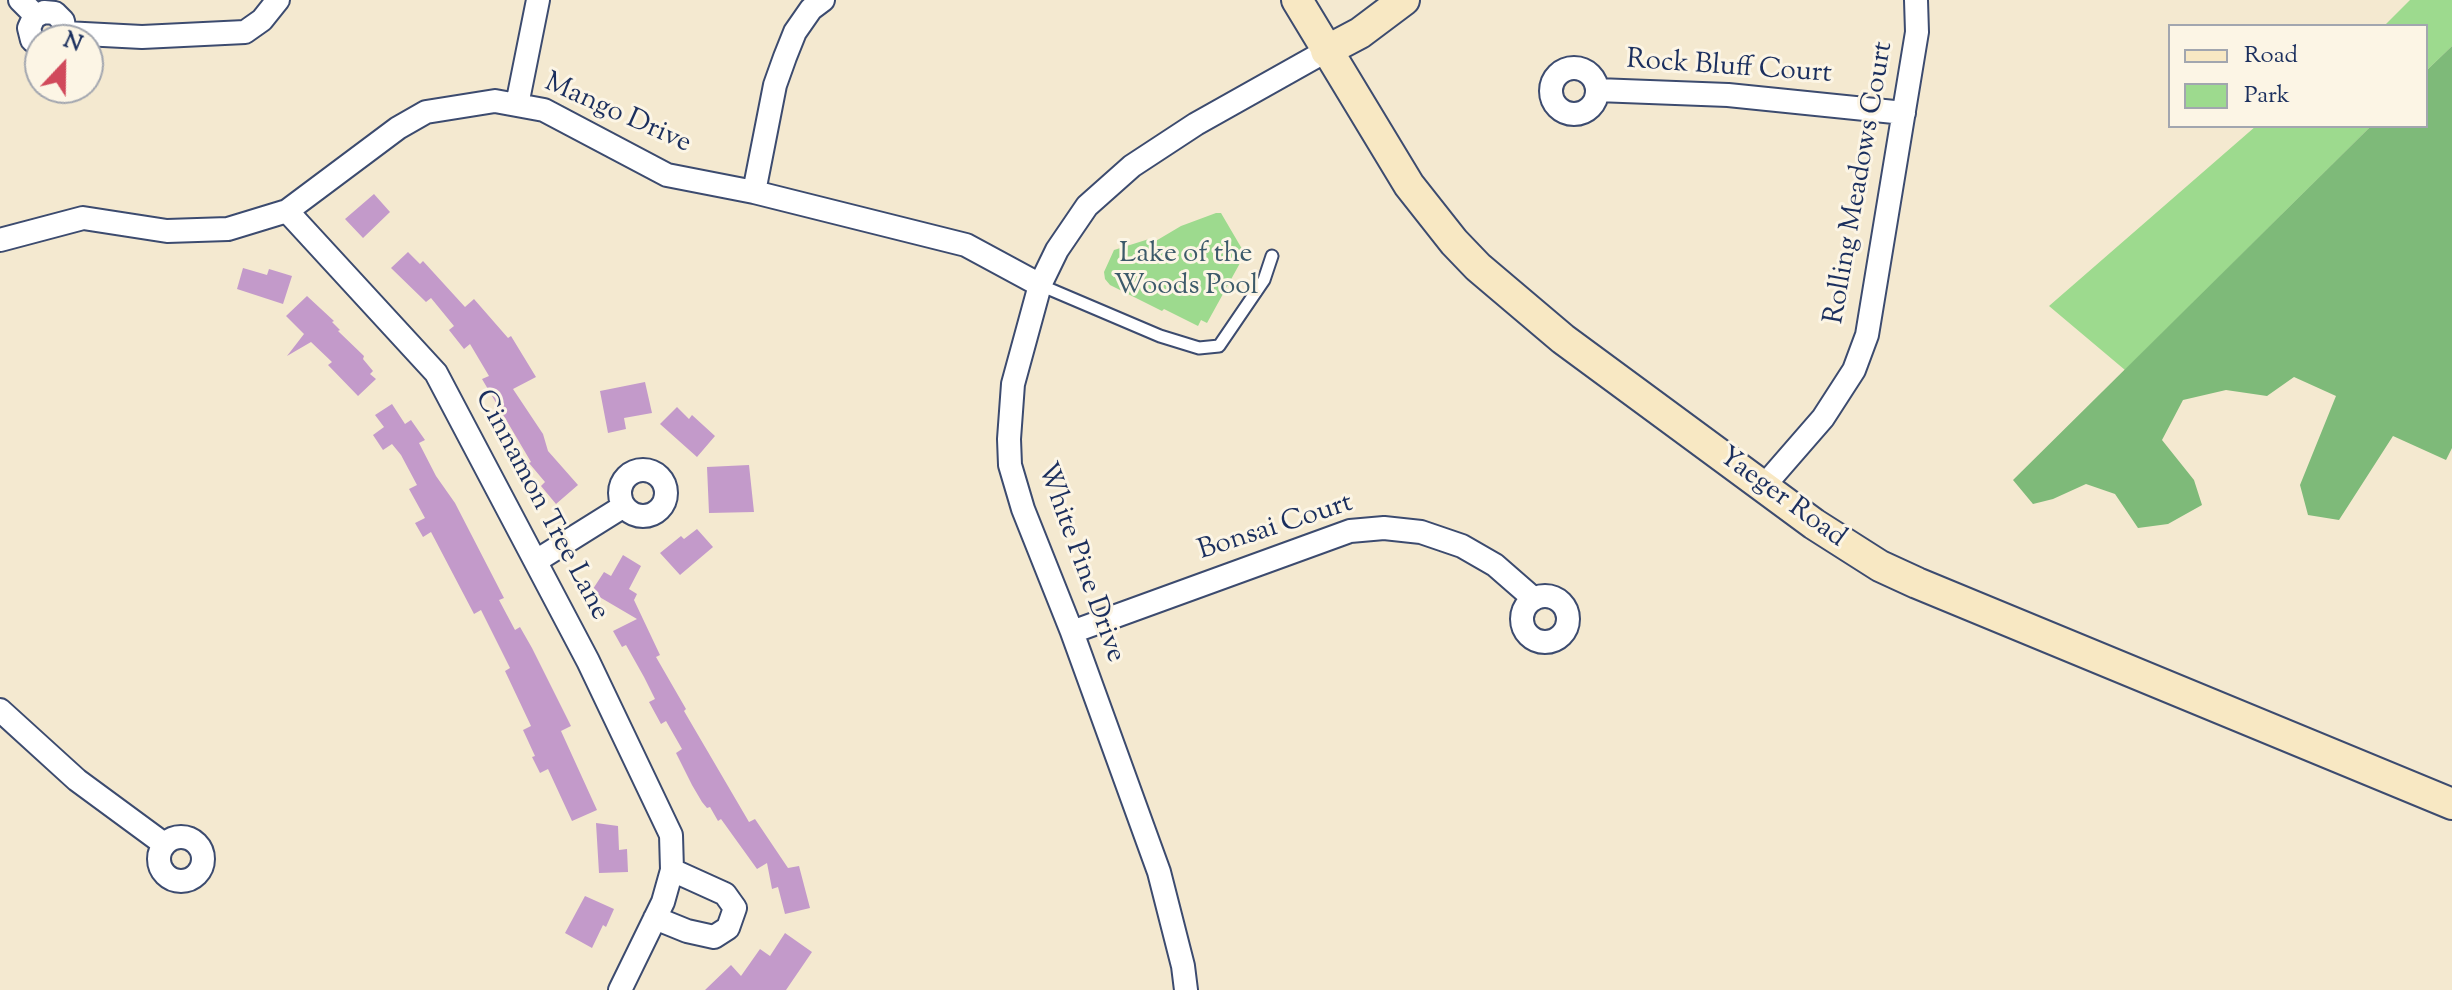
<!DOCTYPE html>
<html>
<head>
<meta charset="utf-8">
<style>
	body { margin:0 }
	#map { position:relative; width:2452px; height:990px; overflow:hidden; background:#f4e9d0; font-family:"Sorts Mill Goudy",serif }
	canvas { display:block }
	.legend { position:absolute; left:2168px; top:24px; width:260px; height:104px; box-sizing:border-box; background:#fcf5e5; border:2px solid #a2a6af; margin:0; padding:10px 14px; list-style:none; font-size:24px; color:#1b2f5e }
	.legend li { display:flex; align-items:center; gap:16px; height:40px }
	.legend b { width:40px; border:2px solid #a2a6af }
	.north { position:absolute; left:24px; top:24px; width:80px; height:80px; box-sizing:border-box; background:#fcf5e5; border:2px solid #a2a6af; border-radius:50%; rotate:22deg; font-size:22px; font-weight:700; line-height:32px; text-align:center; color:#1b2f5e }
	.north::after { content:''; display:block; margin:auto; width:28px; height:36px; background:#d1495b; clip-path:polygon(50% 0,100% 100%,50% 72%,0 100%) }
</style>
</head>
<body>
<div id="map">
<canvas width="2452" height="990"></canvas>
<ul class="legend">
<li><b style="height:10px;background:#f8e8c3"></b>Road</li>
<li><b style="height:22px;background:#9dda8e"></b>Park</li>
</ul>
<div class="north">N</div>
</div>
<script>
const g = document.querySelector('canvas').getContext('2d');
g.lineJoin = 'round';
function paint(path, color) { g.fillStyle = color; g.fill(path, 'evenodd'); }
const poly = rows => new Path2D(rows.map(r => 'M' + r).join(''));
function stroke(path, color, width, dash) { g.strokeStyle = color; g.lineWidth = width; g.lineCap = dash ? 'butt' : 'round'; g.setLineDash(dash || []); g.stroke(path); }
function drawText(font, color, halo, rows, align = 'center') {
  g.font = font + ' "Sorts Mill Goudy",serif'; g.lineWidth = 6; g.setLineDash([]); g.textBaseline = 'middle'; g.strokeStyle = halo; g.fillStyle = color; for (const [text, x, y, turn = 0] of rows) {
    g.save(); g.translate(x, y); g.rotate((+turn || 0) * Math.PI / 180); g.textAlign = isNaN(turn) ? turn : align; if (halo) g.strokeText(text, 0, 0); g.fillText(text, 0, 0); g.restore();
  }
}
paint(poly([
	[2410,0,2452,0,2452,46,2426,71,2426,26,2384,26],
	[2256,126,2371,126,2125,370,2049,306],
	[1216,213,1221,213,1245,254,1207,323,1201,320,1198,326,1164,309,1162,311,1110,285,1105,279,1104,272,1114,250,1149,239,1154,242,1181,226]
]), '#9dda8e');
paint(poly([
	[2452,46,2452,448,2446,460,2393,436,2339,520,2308,515,2300,485,2336,396,2294,377,2267,396,2226,390,2183,400,2162,440,2194,480,2202,505,2168,524,2138,528,2115,494,2086,484,2053,499,2033,504,2013,480,2371,126,2426,126,2426,71]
]), '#7eba79');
paint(poly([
	[374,194,390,212,363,238,345,219],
	[408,252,420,264,423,261,465,307,474,299,508,338,511,336,536,377,513,389,543,434,548,451,578,485,556,504,541,486,545,482,529,463,531,462,482,379,489,376,470,344,464,349,449,330,454,326,431,298,426,302,391,268],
	[243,268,267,275,269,269,292,276,283,304,237,289],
	[307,296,334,321,332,322,340,330,338,331,364,356,363,359,373,371,370,374,376,379,358,396,328,365,332,362,311,342,287,356,304,334,286,316],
	[645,382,652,413,624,418,626,429,608,433,600,391],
	[392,404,405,424,411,420,425,440,419,443,436,476,455,503,504,598,499,600,515,630,520,627,532,648,571,726,561,731,597,810,572,821,548,769,540,773,532,757,535,756,523,730,531,726,505,671,510,668,481,610,474,614,431,532,423,537,415,523,425,518,409,489,417,485,401,455,392,444,383,450,373,435,384,427,375,415],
	[677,407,689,419,692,415,715,436,697,457,660,424],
	[749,465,754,512,709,513,707,467],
	[697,529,713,547,680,575,660,553,681,536,684,539],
	[623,555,641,566,629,589,637,594,634,600,660,655,656,657,686,709,684,711,749,822,755,819,788,868,799,866,810,908,785,914,778,887,772,889,767,863,757,869,721,819,718,821,710,807,707,808,702,802,692,785,676,753,682,749,666,721,661,724,649,702,655,699,644,677,626,645,622,647,613,631,637,619,591,592,604,572,611,576],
	[596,823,618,826,619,850,627,849,628,872,599,873],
	[585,896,614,909,606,927,603,925,592,948,565,933],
	[785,933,812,952,786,990,705,990,731,965,741,976,760,949,770,956]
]), '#c39aca');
const lane = poly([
	[1040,285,1160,336,1199,348,1219,346,1264,280,1272,256]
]);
const street = poly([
	[20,0,36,16],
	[65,33,142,37,245,32,262,20,278,0],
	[40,46,32,40,29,28,34,17,44,12,55,13,63,21,65,33,62,40],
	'1551 91a23 23 0 1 1 46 0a23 23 0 1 1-46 0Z',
	[1597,90,1728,95,1904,113],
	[517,105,538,0],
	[754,192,775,85,785,57,795,32,811,9,823,0],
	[287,211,436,373,588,661,671,835,672,870,663,902,620,990],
	[0,240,83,218,167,231,228,229,287,211,398,128,426,112,495,101,544,110,667,175,754,192,966,245,1040,285],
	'620 493a23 23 0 1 1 46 0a23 23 0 1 1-46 0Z',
	[1763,487,1823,418,1854,370,1867,335,1917,32,1916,0],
	[536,561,624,506],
	'1522 619a23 23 0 1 1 46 0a23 23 0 1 1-46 0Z',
	[1072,632,1350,531,1384,528,1421,532,1462,546,1495,565,1534,599],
	[0,710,77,780,164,844],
	'159 859a22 22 0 1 1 44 0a22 22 0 1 1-44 0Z',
	[655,918,687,931,714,937,728,928,735,908,725,894,672,870],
	[1186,990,1183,966,1159,872,1072,632,1023,509,1010,465,1009,439,1013,384,1040,285,1057,250,1087,206,1132,166,1196,124,1326,51]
]);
const secondary = poly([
	[1297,0,1409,185,1454,242,1478,267,1563,339,1814,524,1880,566,1917,583,2452,804],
	[1326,51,1360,33,1404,0]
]);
stroke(lane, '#3c4b6f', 15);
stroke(street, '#3c4b6f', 26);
stroke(secondary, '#3c4b6f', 34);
stroke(lane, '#fff', 11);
stroke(street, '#fff', 22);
stroke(secondary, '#f8e8c3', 30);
drawText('28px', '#1b2f5e', '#fcf5e5', [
	["Rock Bluff Court",1729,69,4],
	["Mango Drive",617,115,24],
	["Rolling Meadows Court",1861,183,-80],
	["Yaeger Road",1781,499,36],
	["Cinnamon Tree Lane",540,506,62],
	["Bonsai Court",1276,529,-18],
	["White Pine Drive",1079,563,70]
]);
drawText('28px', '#3c5a6a', '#fcf5e5', [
	["Lake of the",1186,256],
	["Woods Pool",1186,288]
]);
</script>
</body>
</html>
